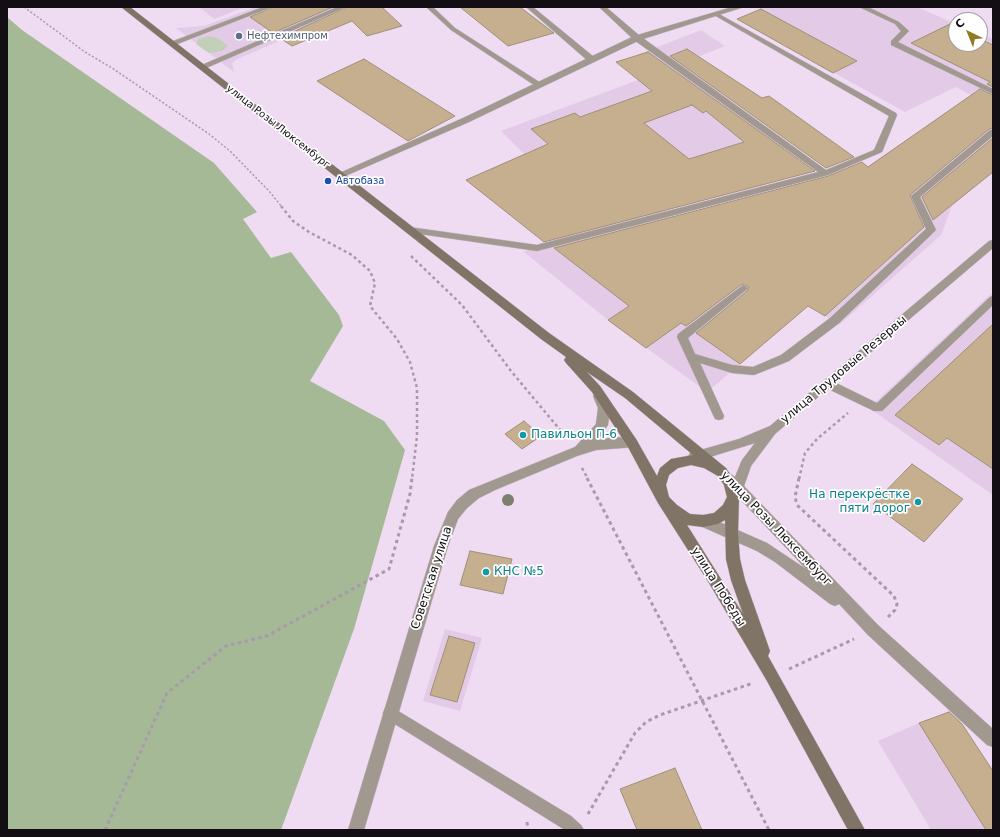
<!DOCTYPE html>
<html>
<head>
<meta charset="utf-8">
<style>
	body { margin:0 }
	#map { position:relative; width:1000px; height:837px; overflow:hidden; background:#efdbf2; font-family:"DejaVu Sans",sans-serif }
	canvas { display:block }
	.frame { position:absolute; inset:0; border:8px solid #130d14; pointer-events:none }
	.north { position:absolute; left:948px; top:12px; width:40px; height:40px; box-sizing:border-box; background:#fff; border:1px solid #a19ea1; border-radius:50%; rotate:317deg; font-size:11px; font-weight:700; line-height:16px; text-align:center; color:#130d14 }
	.north::after { content:''; display:block; margin:auto; width:14px; height:18px; background:#8f7b21; clip-path:polygon(50% 0,100% 100%,50% 72%,0 100%) }
</style>
</head>
<body>
<div id="map">
<canvas width="1000" height="837"></canvas>
<div class="frame"></div>
<div class="north">С</div>
</div>
<script>
const g = document.querySelector('canvas').getContext('2d');
g.lineJoin = 'round';
function paint(path, color) { g.fillStyle = color; g.fill(path, 'evenodd'); }
const poly = rows => new Path2D(rows.map(r => 'M' + r).join(''));
function stroke(path, color, width, dash) { g.strokeStyle = color; g.lineWidth = width; g.lineCap = dash ? 'butt' : 'round'; g.setLineDash(dash || []); g.stroke(path); }
function drawText(font, color, halo, rows, align = 'center') {
  g.font = font + ' "DejaVu Sans",sans-serif'; g.lineWidth = 3.5; g.setLineDash([]); g.textBaseline = 'middle'; g.strokeStyle = halo; g.fillStyle = color; for (const [text, x, y, turn = 0] of rows) {
    g.save(); g.translate(x, y); g.rotate((+turn || 0) * Math.PI / 180); g.textAlign = isNaN(turn) ? turn : align; if (halo) g.strokeText(text, 0, 0); g.fillText(text, 0, 0); g.restore();
  }
}
paint(poly([
	[199,7,245,7,214,19],
	[256,7,360,7,237,59,232,63,234,72,176,28,204,26],
	[766,7,917,7,956,24,956,44,980,44,980,34,993,39,993,172,952,206,941,235,839,325,825,316,814,189,828,175,860,172,971,95,956,87,905,112,737,19],
	[701,30,725,46,698,57,740,84,712,96,735,110,804,164,662,209,757,286,803,311,707,392,608,320,524,252,544,241,465,180,524,154,501,131,638,80,627,71,643,65,632,57],
	[993,292,993,495,869,408],
	[445,629,482,638,460,711,423,701],
	[953,710,993,771,993,830,931,830,878,741,919,723]
]), '#e3cbe7');
paint(poly([
	[209,36,218,38,227,45,227,47,222,51,209,53,196,44,198,39]
]), '#c2cfb9');
paint(poly([
	[7,17,22,30,214,163,257,212,243,219,271,258,291,252,339,315,343,326,310,381,384,421,405,450,354,629,281,830,7,830]
]), '#a6b997');
const building = poly([
	[273,7,333,7,273,33,250,17,273,7],
	[347,7,384,7,383,8,402,26,367,36,352,21,292,46,280,38,347,7],
	[460,7,520,7,554,33,508,46,460,7],
	[761,9,857,61,833,73,737,19,761,9],
	[950,24,956,27,956,44,980,44,980,39,993,45,993,87,987,84,990,82,911,43,950,24],
	[687,49,762,98,769,96,854,157,826,168,670,56,687,49],
	[648,52,815,171,544,242,466,180,548,144,531,129,575,113,580,117,652,91,616,62,648,52],
	[692,105,703,113,706,111,744,142,689,159,644,123,692,105],
	[364,59,455,116,408,141,317,81,364,59],
	[980,89,993,95,993,128,989,129,910,195,924,227,825,316,808,306,740,364,696,333,747,291,749,287,742,284,686,326,681,323,646,348,608,320,629,306,554,248,828,176,862,162,868,167,980,89],
	[993,138,993,172,933,220,922,197,993,138],
	[993,324,993,469,947,438,939,445,895,415,993,324],
	[524,421,541,436,522,449,505,434,524,421],
	[912,464,963,499,924,542,873,504,912,464],
	[470,551,512,559,503,594,460,585,470,551],
	[449,636,475,643,457,702,430,695,449,636],
	[949,712,962,724,993,771,993,830,986,830,919,723,949,712],
	[675,768,702,830,637,830,620,789,675,768]
]);
paint(building, '#c5af8f');
stroke(building, '#9f907a', 1);
const lane = poly([
	[263,7,272,7,175,45,168,43,263,7],
	[337,7,346,7,204,69,197,67,337,7],
	[426,7,433,7,455,28,544,85,537,87,451,30,426,7],
	[526,7,533,7,594,57,594,61,588,61,526,7],
	[599,7,606,7,640,36,826,170,874,150,889,116,714,15,719,14,896,113,897,115,882,152,828,175,537,251,406,232,404,230,409,227,537,245,818,172,634,40,599,7],
	[859,7,868,7,899,22,909,31,898,42,993,89,993,94,891,45,891,41,901,31,895,24,859,7],
	[990,130,993,130,993,136,920,197,936,230,934,232,838,324,789,361,754,375,732,373,700,363,724,416,723,419,719,420,715,419,677,337,678,334,743,285,748,288,746,290,688,338,695,354,732,365,753,367,781,355,830,318,926,229,911,196,990,130],
	[993,296,993,305,882,411,874,411,824,387,823,384,828,380,832,381,877,403,990,297,993,296],
	[390,706,571,816,581,825,584,830,565,830,385,718,383,713,385,708,390,706]
]);
const street = poly([
	[732,7,744,7,640,40,469,122,343,177,337,177,335,175,463,118,634,36,732,7],
	[993,240,993,248,775,434,751,466,744,486,878,625,993,729,993,747,987,745,868,635,839,604,835,606,830,604,775,562,757,551,698,525,696,521,698,517,703,515,708,517,767,543,806,569,739,498,735,499,730,498,729,494,730,489,720,476,722,472,726,471,735,477,742,460,755,443,694,462,690,461,688,457,690,453,739,439,770,426,989,241,993,240],
	[599,391,603,393,610,408,608,425,598,440,615,437,632,438,636,439,638,443,636,447,596,450,577,456,495,490,479,498,467,508,458,519,448,546,364,830,348,830,434,546,448,512,457,500,469,490,575,447,596,424,598,408,593,396,595,393,599,391]
]);
const secondary = poly([
	[121,7,130,7,549,333,633,392,726,468,736,483,739,497,738,533,740,559,745,580,770,651,768,656,865,830,848,830,767,681,709,583,658,503,628,447,592,392,566,363,564,360,566,357,541,339,121,7],
	[587,372,625,398,693,455,671,459,660,468,657,476,636,439,600,386,587,372],
	[691,465,704,468,718,476,724,485,727,497,723,505,714,513,703,515,690,514,677,505,669,497,666,485,669,475,678,468,691,465],
	[725,520,726,559,731,580,743,614,687,525,703,527,718,524,725,520]
]);
stroke(lane, '#ccbace', 1);
stroke(street, '#ccbace', 1);
stroke(secondary, '#ccbace', 1);
stroke(poly([
	[24,7,85,52,112,68,209,134,230,151,269,191,282,207]
]), '#a899ab', 1.5, [2, 2]);
stroke(poly([
	[281,206,293,221,309,232,352,255,370,271,375,283,370,306,397,339,410,362,417,388,417,436,412,479],
	[411,256,462,305,511,371,566,437],
	[582,468,588,479],
	[799,479,805,453,817,439,848,413]
]), '#a899ab', 2.5, [3, 3]);
stroke(poly([
	[587,478,769,830],
	[799,478,795,497,797,505,894,596,897,604,895,610,888,617],
	[789,669,854,639],
	[588,814,635,733,646,722,660,715,753,683],
	[527,822,528,830],
	[105,830,167,693,226,646,267,636,389,569,410,494,412,478]
]), '#a899ab', 3, [3.5, 3.5]);
paint(lane, '#a1988f');
paint(street, '#a1988f');
paint(secondary, '#807467');
g.fillStyle = '#7c806e';
for (const [x, y] of [
	[508,500]
]) { g.beginPath(); g.arc(x, y, 6, 0, 2 * Math.PI); g.fill(); }
for (const [x, y, r, color] of [
	[239,36,4,"#5c6f8a"],
	[328,181,4,"#1a4fb4"],
	[523,435,4,"#0f9aa8"],
	[918,502,4,"#0f9aa8"],
	[486,572,4,"#0f9aa8"]
]) { const dot = new Path2D(); dot.arc(x, y, r, 0, 2 * Math.PI); g.fillStyle = color; g.fill(dot); stroke(dot, '#fff', 1.5); }
drawText('10px', '#4e5e75', '#fff', [
	["Нефтехимпром",247,36]
], 'left');
drawText('10px', '#130d14', '#fff', [
	["улица Розы Люксембург",278,127,38]
]);
drawText('10px', '#164399', '#fff', [
	["Автобаза",336,181]
], 'left');
drawText('12px', '#130d14', '#fff', [
	["улица Трудовые Резервы",844,370,-40],
	["улица Розы Люксембург",776,529,46],
	["Советская улица",432,578,-72],
	["улица Победы",718,587,58]
]);
drawText('12px', '#0d838f', '#fff', [
	["Павильон П-6",531,435],
	["На перекрёстке",910,495,"right"],
	["пяти дорог",910,509,"right"],
	["КНС №5",494,572]
], 'left');
</script>
</body>
</html>
